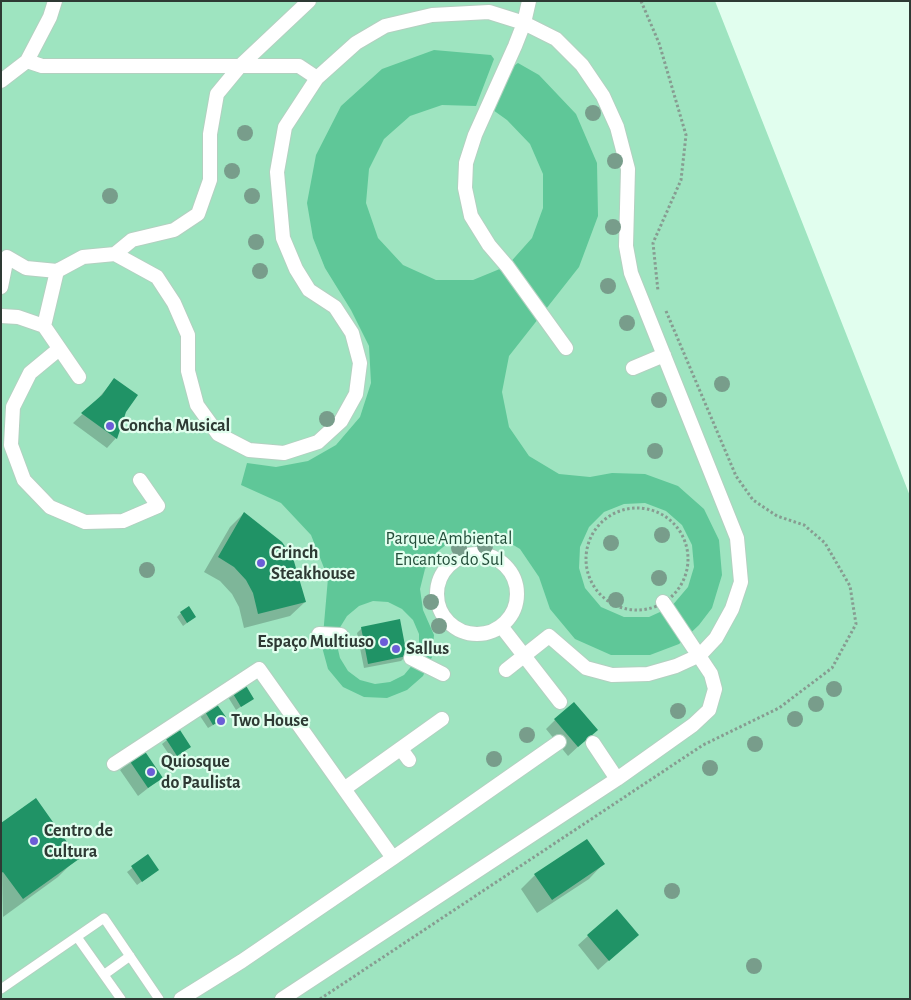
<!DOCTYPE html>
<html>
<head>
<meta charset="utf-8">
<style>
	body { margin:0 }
	#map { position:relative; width:911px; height:1000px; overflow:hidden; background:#e1feee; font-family:"Alegreya Sans",sans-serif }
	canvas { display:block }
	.frame { position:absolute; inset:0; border:2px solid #2e3a34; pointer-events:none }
</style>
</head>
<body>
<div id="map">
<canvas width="911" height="1000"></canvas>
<div class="frame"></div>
</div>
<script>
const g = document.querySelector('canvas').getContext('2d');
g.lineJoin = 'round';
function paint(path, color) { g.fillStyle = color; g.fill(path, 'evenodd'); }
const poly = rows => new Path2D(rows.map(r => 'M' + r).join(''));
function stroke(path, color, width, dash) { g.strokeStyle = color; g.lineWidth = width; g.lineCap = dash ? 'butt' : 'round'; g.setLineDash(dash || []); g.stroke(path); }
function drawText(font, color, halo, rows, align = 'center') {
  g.font = font + ' "Alegreya Sans",sans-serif'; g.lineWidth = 4.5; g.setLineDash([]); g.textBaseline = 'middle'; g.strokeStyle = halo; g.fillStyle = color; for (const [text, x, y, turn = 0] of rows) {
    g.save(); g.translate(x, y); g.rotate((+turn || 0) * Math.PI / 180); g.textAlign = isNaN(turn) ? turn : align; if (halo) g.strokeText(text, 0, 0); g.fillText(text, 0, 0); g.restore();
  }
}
paint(poly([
	[1,1,715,1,910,496,910,999,1,999]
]), '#9ee4c0');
paint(poly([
	[434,50,491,55,494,59,476,106,442,105,410,116,384,139,369,169,366,203,378,238,403,265,436,280,473,280,507,266,532,238,543,208,543,174,530,144,507,120,493,110,512,67,518,63,539,75,576,114,597,163,598,216,579,267,509,356,502,392,509,427,529,456,559,474,590,477,612,473,645,474,678,486,704,509,719,540,722,575,712,608,699,625,679,644,650,655,611,655,575,639,550,609,539,577,520,549,500,537,476,533,453,539,437,552,425,569,420,589,423,610,434,635,432,657,423,676,407,690,387,698,364,697,343,687,328,669,322,647,328,578,311,535,281,503,241,485,247,463,276,467,308,461,336,445,360,417,371,383,369,346,351,310,325,268,313,238,307,203,316,155,341,106,382,69],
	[645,503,666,511,682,525,692,545,694,567,688,587,671,607,649,617,624,617,601,607,585,588,579,568,580,547,589,527,604,512,624,504],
	[373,601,388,602,402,609,413,620,419,634,419,649,414,663,404,675,390,682,375,684,360,680,348,671,340,658,336,641,339,629,347,616,359,606]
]), '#5fc798');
paint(poly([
	[114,380,125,411,116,438,107,448,73,423,95,402],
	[244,513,305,602,290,616,244,628,239,607,232,594,220,581,204,572,230,527],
	[181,613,195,617,183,626,177,617],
	[362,628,406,656,401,661,364,668,357,633],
	[232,693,252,699,236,710,228,697],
	[205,711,220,721,208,728,200,716],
	[555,720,596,730,568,756,546,729],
	[167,740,190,747,172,759,162,744],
	[130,761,161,778,138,796,120,770],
	[1,825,77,858,58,877,3,917],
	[148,856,157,870,137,885,127,872],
	[603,864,589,879,537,913,521,889,535,875],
	[637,935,598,970,578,945,588,936]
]), '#0003');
paint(poly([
	[114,378,138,395,126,412,117,439,81,413,102,395],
	[244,512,282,542,293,558,306,602,258,614,253,593,246,580,234,567,218,557],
	[189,606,196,617,187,623,180,612],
	[400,619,407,656,368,664,361,627],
	[245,684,254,699,241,707,232,692],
	[574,702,598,730,578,747,554,719],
	[216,703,226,717,213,725,204,710],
	[180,730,191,747,177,756,166,739],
	[144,750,163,778,148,788,129,760],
	[36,798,79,859,23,899,3,872,1,873,1,823],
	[587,839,605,864,552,900,534,874],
	[148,854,159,870,142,882,131,866],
	[617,909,639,935,609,961,587,935]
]), '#209366');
const service = poly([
	[77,937,121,999],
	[105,974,130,956],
	[1,989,104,918,159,999]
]);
const pedestrian = poly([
	[529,1,524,23,515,46,475,135,466,163,465,188,471,216,489,245,507,266,566,348],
	[27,61,42,66,299,66,317,78],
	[1,81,27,61,50,17,55,1],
	[115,254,132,240,174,230,198,214,210,180,210,134,217,94,241,65,309,1],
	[57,271,83,257,115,254,157,277,174,303,188,335,188,371,197,405,218,434,249,450,284,453,318,442,341,421,356,394,360,363,352,333,335,307,309,290,296,269,283,238,277,172,285,127,317,78,356,43,385,26,432,15,489,12,524,23,556,39,582,65,603,96,617,127,628,169,626,246,631,273,737,538,741,582,732,609,716,638,700,655,676,666,648,674,612,675,586,668,549,636,506,670],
	[1,287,7,257,26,268,57,271,44,326],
	[1,316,18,317,44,326,79,377],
	[59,349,30,373,13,407,11,445,24,480,50,507,85,522,123,521,158,506,140,480],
	[633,368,664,355],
	'437 594a40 40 0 1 1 80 0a40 40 0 1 1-80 0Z',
	[501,626,560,702],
	[319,634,341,635],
	[411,658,443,674],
	[593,743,617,779],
	[401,749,409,760],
	[114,764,259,669,393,858],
	[344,789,442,719],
	[181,999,242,961,393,858,559,742],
	[282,999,617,779,693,725,709,710,715,689,711,674,663,602]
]);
stroke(service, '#b3d0c0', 11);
stroke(pedestrian, '#b3d0c0', 16);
stroke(poly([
	[641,1,659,43,686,135,681,180,653,243,658,291],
	'586 559a51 51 0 1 1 102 0a51 51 0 1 1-102 0Z',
	[320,999,703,745,779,708,832,668,856,624,850,586,825,543,804,525,777,516,753,500,736,476,666,311]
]), '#879c91', 3, [2.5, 2.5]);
stroke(service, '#fff', 9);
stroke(pedestrian, '#fff', 14);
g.fillStyle = '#789d8b';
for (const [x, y] of [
	[593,113],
	[245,133],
	[615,161],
	[232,171],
	[110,196],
	[252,196],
	[613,227],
	[256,242],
	[260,271],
	[608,286],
	[627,323],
	[722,384],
	[659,400],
	[327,419],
	[655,451],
	[662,535],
	[611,543],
	[485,546],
	[459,548],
	[147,570],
	[659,578],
	[616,600],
	[431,602],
	[439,626],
	[834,689],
	[816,704],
	[678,711],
	[795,719],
	[527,735],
	[755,744],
	[494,759],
	[710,768],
	[672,891],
	[754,966]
]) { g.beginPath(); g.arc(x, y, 8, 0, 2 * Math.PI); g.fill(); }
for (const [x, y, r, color] of [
	[110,426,5,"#6c5dd7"],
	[261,563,5,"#6c5dd7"],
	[384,642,5,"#6c5dd7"],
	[396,649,5,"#6c5dd7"],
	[221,721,5,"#6c5dd7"],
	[151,772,5,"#6c5dd7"],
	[34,841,5,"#6c5dd7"]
]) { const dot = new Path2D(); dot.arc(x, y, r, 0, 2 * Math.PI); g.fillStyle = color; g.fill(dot); stroke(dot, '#e1feee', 2); }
drawText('bold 18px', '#2e3a34', '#e1feee', [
	["Concha Musical",120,426],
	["Grinch",271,553],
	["Steakhouse",271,574],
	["Espaço Multiuso",374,642,"right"],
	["Sallus",406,649],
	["Two House",231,721],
	["Quiosque",161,762],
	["do Paulista",161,783],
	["Centro de",44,831],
	["Cultura",44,852]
], 'left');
drawText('18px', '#234e3a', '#e1feee', [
	["Parque Ambiental",449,539],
	["Encantos do Sul",449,560]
]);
</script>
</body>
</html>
